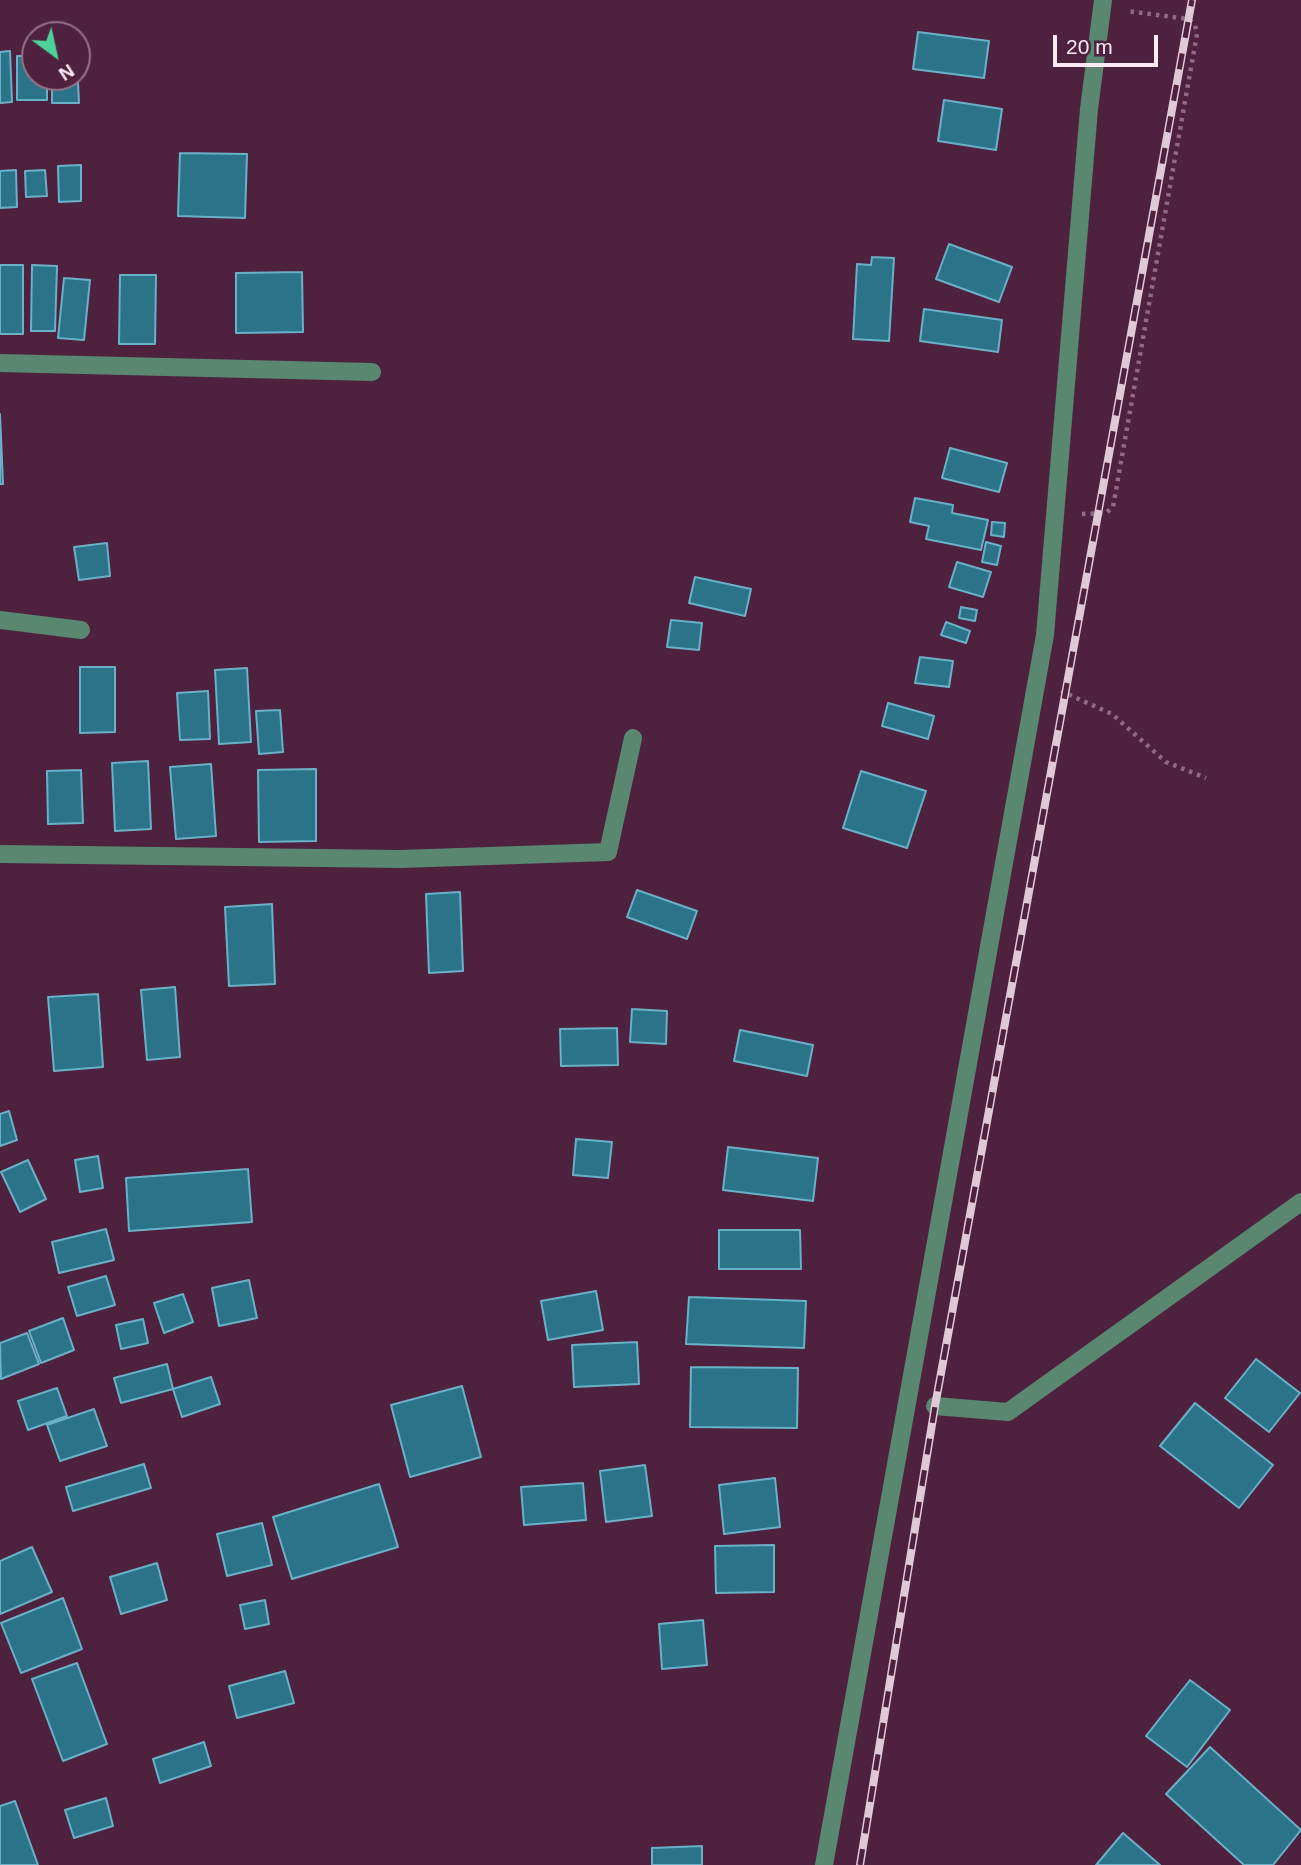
<!DOCTYPE html>
<html>
<head>
<meta charset="utf-8">
<style>
	body { margin:0 }
	#map { position:relative; width:1301px; height:1865px; overflow:hidden; background:#4e213f; font-family:Helvetica,sans-serif }
	canvas { display:block }
	.north { position:absolute; left:21px; top:21px; width:70px; height:70px; box-sizing:border-box; background:#4e213f; border:2px solid #947288; border-radius:50%; rotate:147deg; font-size:19px; font-weight:700; line-height:28px; text-align:center; color:#fcebf5 }
	.north::after { content:''; display:block; margin:auto; width:24px; height:32px; background:#4dd39a; clip-path:polygon(50% 0,100% 100%,50% 72%,0 100%) }
	.scale { position:absolute; left:1053px; top:35px; width:105px; height:32px; box-sizing:border-box; border:4px solid #fcebf5; border-top:0; padding-left:9px; font-size:21px; line-height:24px; white-space:nowrap; color:#fcebf5; -webkit-text-stroke:5px #4e213f; paint-order:stroke }
</style>
</head>
<body>
<div id="map">
<canvas width="1301" height="1865"></canvas>
<div class="north">N</div>
<div class="scale">20 m</div>
</div>
<script>
const g = document.querySelector('canvas').getContext('2d');
g.lineJoin = 'round';
function paint(path, color) { g.fillStyle = color; g.fill(path, 'evenodd'); }
const poly = rows => new Path2D(rows.map(r => 'M' + r).join(''));
function stroke(path, color, width, dash) { g.strokeStyle = color; g.lineWidth = width; g.lineCap = dash ? 'butt' : 'round'; g.setLineDash(dash || []); g.stroke(path); }
const building = poly([
	[918,32,989,41,984,78,913,69,918,32],
	[10,51,12,102,0,103,0,52,10,51],
	[17,56,35,56,35,77,47,77,47,100,17,100,17,56],
	[77,62,79,103,52,103,52,77,77,77,77,62],
	[944,100,1002,109,996,150,938,141,944,100],
	[180,153,247,154,245,218,178,216,180,153],
	[81,165,81,201,59,202,58,166,81,165],
	[16,170,17,207,0,208,0,171,16,170],
	[45,170,47,196,26,197,25,171,45,170],
	[949,244,1012,267,999,302,936,279,949,244],
	[872,257,894,258,889,341,853,339,857,264,871,265,872,257],
	[0,265,23,265,23,334,0,334,0,265],
	[32,265,57,266,55,331,31,331,32,265],
	[302,272,303,332,236,333,236,273,302,272],
	[120,275,156,275,155,344,119,344,120,275],
	[64,278,90,280,84,340,58,338,64,278],
	[924,309,1002,320,998,352,920,341,924,309],
	[0,414,3,484,0,484,0,414],
	[950,448,1007,463,999,492,942,478,950,448],
	[915,498,953,505,952,513,988,520,981,550,926,539,929,526,910,522,915,498],
	[992,522,1005,523,1004,537,991,535,992,522],
	[986,542,1001,546,997,565,982,562,986,542],
	[107,543,110,576,79,580,74,547,107,543],
	[957,562,991,572,983,597,949,587,957,562],
	[695,577,751,589,745,616,689,603,695,577],
	[961,607,977,610,975,621,959,618,961,607],
	[671,620,702,623,699,650,667,647,671,620],
	[946,622,970,631,966,643,941,635,946,622],
	[920,657,953,661,949,687,915,683,920,657],
	[80,667,115,667,115,732,80,733,80,667],
	[247,668,251,742,219,744,215,670,247,668],
	[208,691,210,739,180,740,177,693,208,691],
	[888,703,934,716,928,739,882,726,888,703],
	[280,710,283,752,259,754,256,711,280,710],
	[148,761,151,829,115,831,112,763,148,761],
	[211,764,216,836,176,839,170,767,211,764],
	[316,769,316,841,259,842,258,770,316,769],
	[81,770,83,823,48,824,47,771,81,770],
	[861,771,926,791,907,848,843,828,861,771],
	[637,890,697,911,687,939,627,917,637,890],
	[460,892,463,971,429,973,426,894,460,892],
	[272,904,275,984,229,986,225,907,272,904],
	[175,987,180,1057,147,1060,141,990,175,987],
	[98,994,103,1067,54,1071,48,997,98,994],
	[632,1009,667,1011,666,1044,630,1042,632,1009],
	[617,1028,618,1065,561,1066,560,1029,617,1028],
	[740,1030,813,1045,807,1076,734,1061,740,1030],
	[9,1111,17,1140,0,1146,0,1114,9,1111],
	[576,1139,612,1142,608,1178,573,1175,576,1139],
	[728,1147,818,1158,813,1201,723,1190,728,1147],
	[98,1156,103,1188,80,1192,75,1160,98,1156],
	[28,1160,46,1199,20,1212,1,1172,28,1160],
	[248,1169,252,1222,129,1231,126,1178,248,1169],
	[106,1229,114,1260,59,1273,52,1242,106,1229],
	[719,1230,800,1230,801,1269,719,1269,719,1230],
	[106,1276,115,1305,77,1316,68,1287,106,1276],
	[249,1280,257,1318,219,1326,212,1288,249,1280],
	[596,1291,603,1330,548,1340,541,1301,596,1291],
	[183,1294,193,1322,164,1333,154,1303,183,1294],
	[689,1297,806,1301,804,1348,686,1344,689,1297],
	[63,1318,74,1350,41,1363,29,1331,63,1318],
	[143,1319,148,1343,121,1349,116,1325,143,1319],
	[27,1333,39,1364,1,1379,0,1343,27,1333],
	[637,1342,639,1384,574,1387,572,1345,637,1342],
	[1256,1359,1300,1393,1269,1432,1225,1398,1256,1359],
	[167,1364,173,1389,121,1403,114,1378,167,1364],
	[691,1367,798,1368,797,1428,690,1427,691,1367],
	[211,1377,220,1404,182,1417,173,1389,211,1377],
	[462,1386,481,1457,410,1477,391,1405,462,1386],
	[57,1388,67,1416,28,1430,18,1401,57,1388],
	[1195,1403,1273,1465,1239,1508,1160,1446,1195,1403],
	[94,1409,107,1446,60,1461,47,1425,94,1409],
	[144,1464,151,1488,73,1511,66,1487,144,1464],
	[645,1465,652,1516,606,1522,600,1471,645,1465],
	[775,1478,780,1527,724,1534,719,1485,775,1478],
	[583,1483,586,1520,524,1525,521,1487,583,1483],
	[379,1484,398,1547,292,1579,273,1517,379,1484],
	[262,1523,272,1565,227,1576,217,1534,262,1523],
	[774,1545,774,1592,716,1593,715,1546,774,1545],
	[32,1547,52,1592,0,1614,0,1561,32,1547],
	[157,1563,167,1600,121,1614,110,1577,157,1563],
	[63,1598,82,1649,21,1673,1,1623,63,1598],
	[265,1600,269,1624,245,1629,240,1605,265,1600],
	[703,1620,707,1665,662,1669,659,1624,703,1620],
	[77,1663,107,1744,63,1761,32,1679,77,1663],
	[285,1671,294,1703,237,1718,229,1686,285,1671],
	[1190,1680,1230,1710,1187,1767,1146,1736,1190,1680],
	[204,1742,211,1766,160,1783,153,1759,204,1742],
	[1210,1747,1301,1830,1273,1865,1244,1865,1166,1794,1210,1747],
	[106,1798,113,1826,74,1838,65,1810,106,1798],
	[15,1801,38,1865,0,1865,0,1806,15,1801],
	[1123,1833,1160,1865,1096,1865,1123,1833],
	[702,1846,702,1865,652,1865,652,1848,702,1846]
]);
paint(building, '#2a7389');
stroke(building, '#6ab1c8', 2);
stroke(poly([
	[1082,514,1106,513,1113,507,1197,34,1195,25,1188,19,1127,11],
	[1061,691,1112,714,1166,762,1206,778]
]), '#8e6b82', 4.5, [3.5, 5]);
stroke(poly([
	[0,363,372,372],
	[0,620,81,630],
	[0,854,400,859,608,852,633,738],
	[935,1406,1008,1412,1301,1202],
	[824,1865,1045,635,1089,109,1103,0]
]), '#598770', 18);
const rail = poly([
	[860,1865,935,1406,1192,0]
]);
stroke(rail, '#dfc9d6', 8);
stroke(rail, '#4e213f', 5, [16]);
</script>
</body>
</html>
